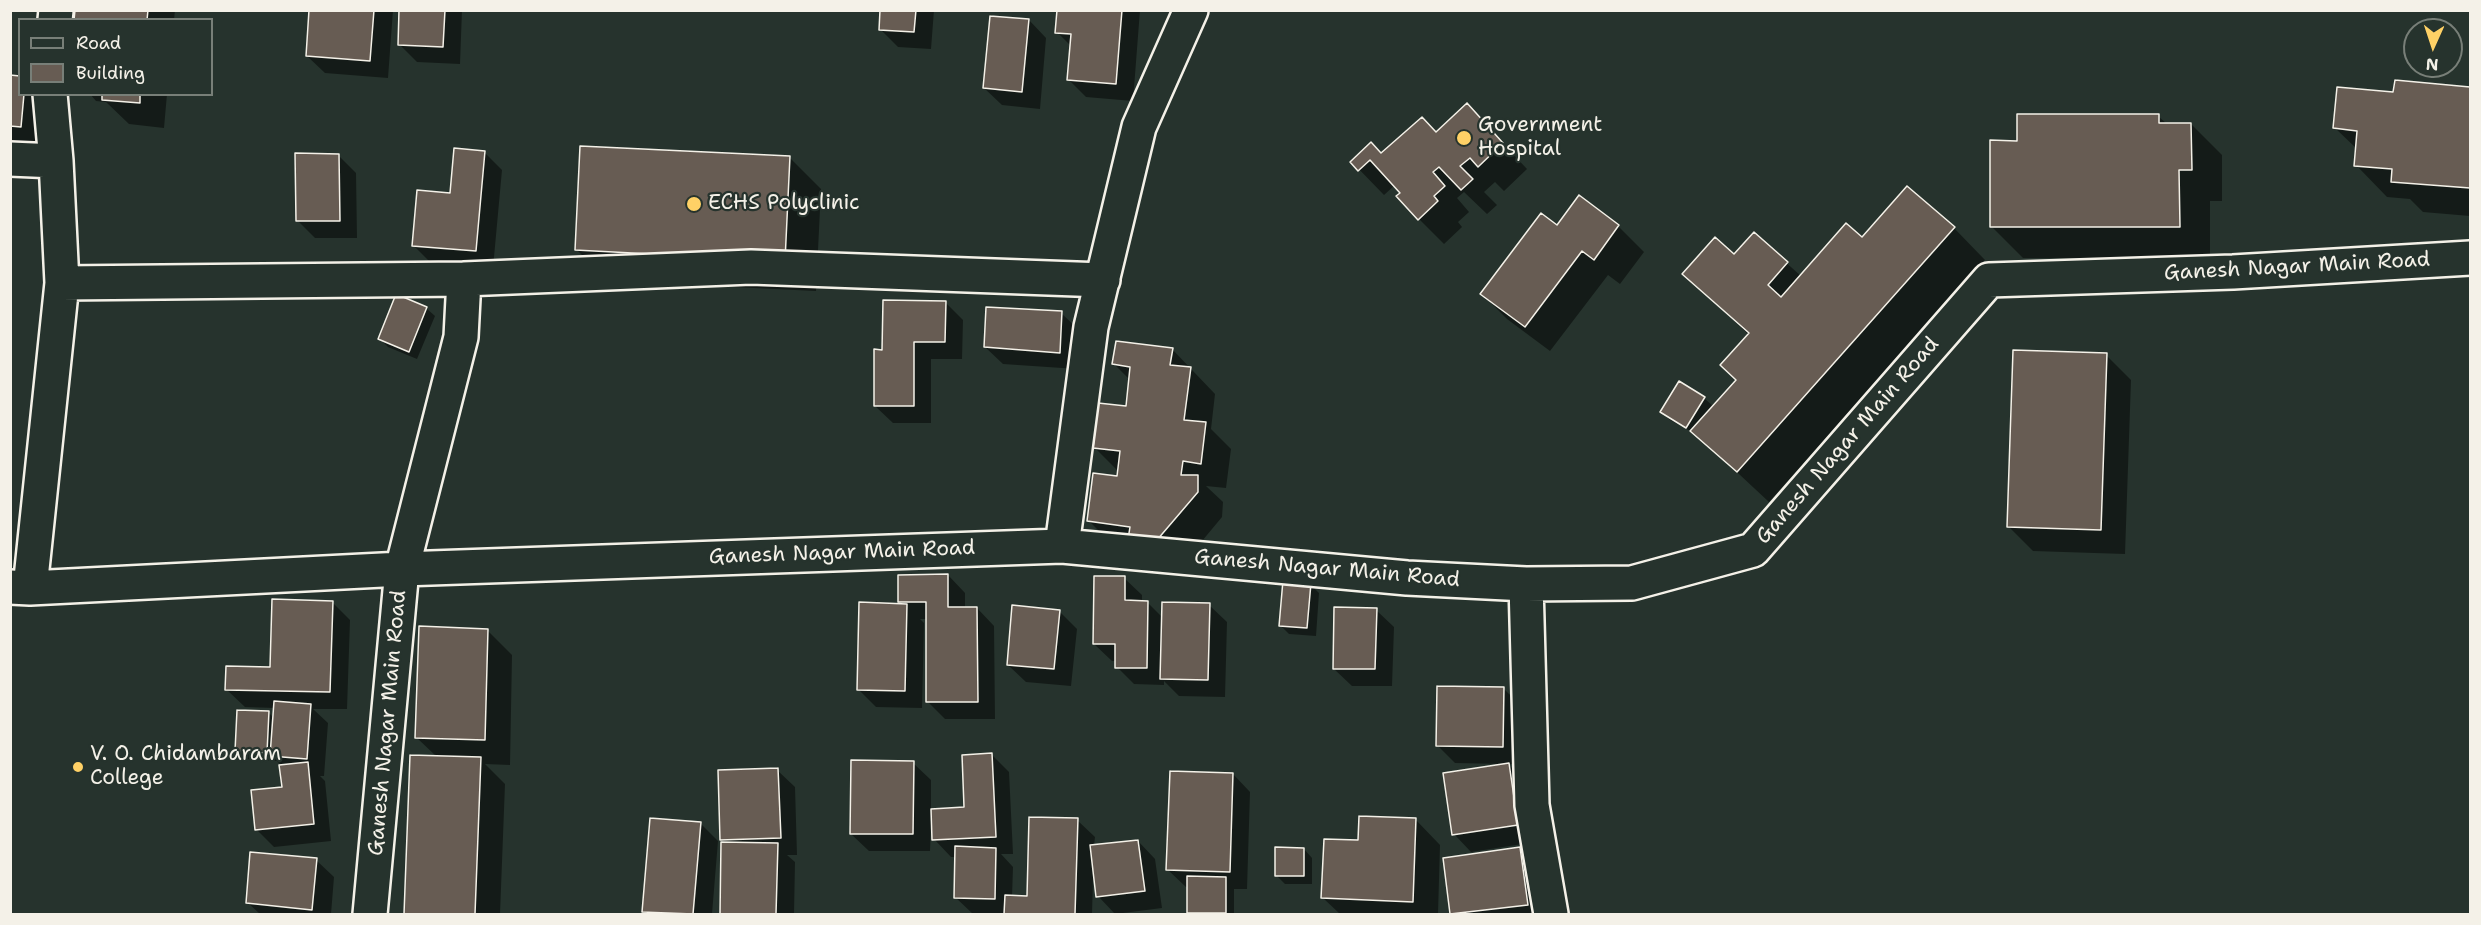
<!DOCTYPE html>
<html>
<head>
<meta charset="utf-8">
<style>
	body { margin:0 }
	#map { position:relative; width:2481px; height:925px; overflow:hidden; background:#26332d; font-family:"Shantell Sans",sans-serif }
	canvas { display:block }
	.frame { position:absolute; inset:0; border:12px solid #f4f1e8; pointer-events:none }
	.legend { position:absolute; left:18px; top:18px; width:195px; height:78px; box-sizing:border-box; background:#26332d; border:2px solid #787f78; margin:0; padding:8px 10px; list-style:none; font-size:18px; color:#f4f1e8 }
	.legend li { display:flex; align-items:center; gap:12px; height:30px }
	.legend b { width:30px; border:2px solid #787f78 }
	.north { position:absolute; left:2403px; top:18px; width:60px; height:60px; box-sizing:border-box; background:#26332d; border:2px solid #787f78; border-radius:50%; rotate:183deg; font-size:16px; font-weight:700; line-height:24px; text-align:center; color:#f4f1e8 }
	.north::after { content:''; display:block; margin:auto; width:21px; height:27px; background:#ffd166; clip-path:polygon(50% 0,100% 100%,50% 72%,0 100%) }
</style>
</head>
<body>
<div id="map">
<canvas width="2481" height="925"></canvas>
<div class="frame"></div>
<ul class="legend">
<li><b style="height:8px;background:#26332d"></b>Road</li>
<li><b style="height:16px;background:#675c53"></b>Building</li>
</ul>
<div class="north">N</div>
</div>
<script>
const g = document.querySelector('canvas').getContext('2d');
g.lineJoin = 'round';
function paint(path, color) { g.fillStyle = color; g.fill(path, 'evenodd'); }
const poly = rows => new Path2D(rows.map(r => 'M' + r).join(''));
function stroke(path, color, width, dash) { g.strokeStyle = color; g.lineWidth = width; g.lineCap = dash ? 'butt' : 'round'; g.setLineDash(dash || []); g.stroke(path); }
function drawText(font, color, halo, rows, align = 'center') {
  g.font = font + ' "Shantell Sans",sans-serif'; g.lineWidth = 4.5; g.setLineDash([]); g.textBaseline = 'middle'; g.strokeStyle = halo; g.fillStyle = color; for (const [text, x, y, turn = 0] of rows) {
    g.save(); g.translate(x, y); g.rotate((+turn || 0) * Math.PI / 180); g.textAlign = isNaN(turn) ? turn : align; if (halo) g.strokeText(text, 0, 0); g.fillText(text, 0, 0); g.restore();
  }
}
paint(poly([
	[77,10,175,10,174,20,76,20],
	[311,10,393,10,388,78,325,73,307,56],
	[401,10,462,10,460,64,417,62,400,45],
	[882,10,934,10,931,49,898,47,880,29],
	[1058,10,1140,10,1133,101,1086,97,1068,79,1071,46,1057,32],
	[1029,20,1046,38,1040,109,1002,105,984,88],
	[10,77,20,94,41,94,38,144,10,142],
	[2396,82,2470,88,2470,216,2423,212,2410,199,2387,197,2356,165,2357,149,2335,128,2395,94],
	[90,94,167,94,164,128,129,124,106,102,96,101],
	[1467,105,1527,169,1504,191,1495,182,1484,192,1497,205,1487,214,1464,192,1457,198,1469,212,1458,222,1462,227,1444,244,1419,219,1395,185,1384,195,1352,162,1382,155,1436,133],
	[2158,116,2167,124,2191,124,2222,155,2222,201,2210,201,2210,258,2023,258,1992,227,2019,142],
	[484,152,502,170,493,268,431,263,413,245],
	[338,155,356,173,357,238,315,238,298,221],
	[789,157,821,189,816,291,608,281,577,250],
	[1908,188,1954,228,1985,260,1769,502,1696,434,1670,420,1662,412,1704,398,1714,407,1738,380,1749,335,1684,274,1735,256,1754,234,1801,276,1862,239],
	[1579,197,1618,226,1644,252,1620,284,1608,275,1550,351,1507,319,1482,294,1557,227],
	[945,302,963,320,962,359,931,359,931,423,893,423,875,406,884,351],
	[426,308,435,316,417,359,388,347,380,339],
	[1061,313,1079,330,1077,369,1003,364,985,347],
	[1172,349,1215,394,1211,429,1231,449,1226,488,1206,486,1223,502,1222,517,1182,565,1114,546,1088,520,1118,478,1119,472,1094,447,1127,408,1130,380,1114,364],
	[2106,355,2131,380,2125,554,2033,551,2008,526],
	[948,575,965,593,965,608,977,608,994,626,995,719,945,719,928,702,928,619,920,619,924,623,922,708,876,707,858,689,904,606,900,601],
	[1124,578,1142,595,1142,602,1147,602,1163,618,1209,605,1227,622,1225,697,1179,696,1164,681,1164,685,1134,684,1117,667,1117,661,1112,661,1094,644],
	[1310,584,1319,593,1316,636,1289,634,1281,626],
	[332,602,350,620,347,709,313,709,328,723,324,776,320,776,325,781,331,841,274,847,257,830,283,788,280,764,277,761,245,759,236,750,269,713,274,718,275,708,245,707,227,690,272,669],
	[1376,610,1394,627,1392,686,1352,686,1334,669],
	[1059,611,1077,629,1071,686,1026,682,1008,665],
	[487,630,512,655,510,765,485,764,505,784,500,914,405,914,412,756,437,757,417,738],
	[1504,689,1521,706,1520,764,1508,764,1526,782,1535,842,1471,852,1454,834,1503,764,1455,763,1437,745],
	[991,754,1009,772,1013,854,1001,854,1013,867,1012,897,1028,897,1077,820,1095,837,1094,846,1138,841,1155,859,1162,908,1115,914,1098,896,1095,878,1093,878,1092,914,973,914,955,897,956,857,951,857,934,839,933,825,931,825,930,851,869,851,851,834,913,763,931,780,931,811,966,809],
	[777,770,795,787,797,855,787,855,795,862,794,914,721,914,723,844,726,844,722,840],
	[1233,774,1250,792,1247,889,1234,889,1234,914,1190,914,1189,887,1186,887,1168,870],
	[1415,819,1440,845,1438,914,1340,914,1323,898,1359,842],
	[700,823,718,841,712,914,647,914,644,911],
	[1304,849,1312,858,1312,884,1285,884,1276,875],
	[1519,849,1537,867,1543,914,1452,914,1444,859],
	[316,860,334,877,331,914,260,914,247,902]
]), '#0007');
const building = poly([
	[75,10,148,10,147,20,74,20,75,10],
	[309,10,374,10,370,61,306,56,309,10],
	[399,10,445,10,443,47,398,45,399,10],
	[880,10,916,10,914,32,879,30,880,10],
	[1057,10,1122,10,1116,84,1067,80,1071,34,1055,33,1057,10],
	[990,16,1029,19,1022,92,983,88,990,16],
	[10,75,20,76,20,94,24,94,21,127,10,126,10,75],
	[2395,80,2470,87,2470,188,2391,182,2392,169,2354,166,2357,131,2333,128,2337,87,2393,92,2395,80],
	[102,94,140,94,140,103,102,100,102,94],
	[1467,103,1503,143,1478,167,1470,158,1460,166,1473,179,1461,190,1439,167,1433,172,1445,186,1434,196,1438,201,1418,220,1396,196,1400,193,1370,160,1358,171,1350,162,1371,142,1381,153,1422,117,1436,132,1467,103],
	[2017,114,2159,114,2159,123,2191,123,2192,170,2179,170,2180,227,1990,227,1990,140,2017,141,2017,114],
	[580,146,790,156,785,261,575,250,580,146],
	[454,148,485,151,476,251,412,246,417,190,450,193,454,148],
	[295,153,339,154,340,221,296,221,295,153],
	[1907,186,1955,227,1737,472,1690,431,1736,380,1720,365,1749,333,1682,274,1715,237,1734,254,1754,232,1788,262,1768,285,1781,297,1846,223,1862,237,1907,186],
	[1579,195,1619,225,1594,260,1582,251,1525,327,1480,294,1541,213,1557,225,1579,195],
	[396,294,427,307,409,352,378,339,396,294],
	[883,300,946,301,945,342,914,342,914,406,874,406,874,349,882,350,883,300],
	[986,307,1062,311,1060,353,984,347,986,307],
	[1116,341,1173,348,1170,365,1191,367,1184,420,1206,422,1201,464,1183,461,1181,475,1198,475,1198,492,1157,540,1128,539,1130,527,1087,521,1093,473,1117,476,1120,451,1093,448,1098,403,1126,406,1130,367,1112,364,1116,341],
	[2013,350,2107,353,2101,530,2007,527,2013,350],
	[1679,381,1705,397,1686,428,1660,412,1679,381],
	[948,574,948,607,977,607,978,702,926,702,926,602,898,602,898,575,948,574],
	[1094,576,1125,576,1125,600,1148,601,1147,668,1115,668,1115,644,1093,644,1094,576],
	[1283,580,1311,583,1307,628,1279,626,1283,580],
	[272,599,333,601,330,692,225,690,226,666,270,667,272,599],
	[859,602,907,604,905,691,857,690,859,602],
	[1162,602,1210,603,1208,680,1160,679,1162,602],
	[1012,605,1060,610,1054,669,1007,665,1012,605],
	[1334,607,1377,608,1375,669,1333,669,1334,607],
	[419,626,488,629,485,740,415,738,419,626],
	[1437,686,1504,687,1503,747,1436,746,1437,686],
	[274,701,311,704,307,759,270,756,274,701],
	[237,710,269,711,267,753,235,751,237,710],
	[992,753,996,837,932,840,931,809,964,807,962,755,992,753],
	[410,755,481,757,475,914,404,914,410,755],
	[851,760,914,761,913,834,850,834,851,760],
	[308,762,314,824,255,830,251,790,282,787,279,765,308,762],
	[1509,763,1518,825,1452,835,1443,773,1509,763],
	[778,768,781,838,720,840,718,770,778,768],
	[1170,771,1233,773,1230,872,1166,870,1170,771],
	[1359,816,1416,818,1413,902,1321,898,1324,839,1358,840,1359,816],
	[1029,817,1078,818,1075,914,1004,914,1005,895,1027,896,1029,817],
	[650,818,701,822,693,914,642,912,650,818],
	[1138,840,1145,891,1096,897,1090,845,1138,840],
	[721,842,778,843,776,914,720,914,721,842],
	[955,846,996,848,995,899,954,898,955,846],
	[1275,847,1304,848,1304,876,1275,876,1275,847],
	[1520,847,1528,905,1450,914,1443,858,1520,847],
	[250,852,317,858,312,910,246,903,250,852],
	[1187,876,1226,877,1226,913,1187,913,1187,876]
]);
paint(building, '#675c53');
stroke(building, '#f4f1e8', 1.5);
const minor = poly([
	[55,20,56,10],
	[50,94,56,161],
	[10,159,56,161,62,283,464,279],
	[1062,546,1091,327,1139,127,1191,10],
	[1526,584,1532,805,1551,914],
	[10,587,30,588,402,569,461,337,464,279,751,267,1103,280],
	[30,588,62,283],
	[370,914,402,569,1062,546,1407,578,1526,584,1632,583,1753,550,1989,280,2233,272,2470,258]
]);
stroke(minor, '#f4f1e8', 38);
stroke(minor, '#26332d', 33);
for (const [x, y, r, color] of [
	[1464,138,8,"#ffd166"],
	[694,204,8,"#ffd166"],
	[78,767,6,"#ffd166"]
]) { const dot = new Path2D(); dot.arc(x, y, r, 0, 2 * Math.PI); g.fillStyle = color; g.fill(dot); stroke(dot, '#26332d', 2); }
drawText('21px', '#f4f1e8', '#26332d', [
	["Government",1478,126],
	["Hospital",1478,150],
	["ECHS Polyclinic",708,204],
	["V. O. Chidambaram",90,755],
	["College",90,779]
], 'left');
drawText('21px', '#f4f1e8', '#26332d', [
	["Ganesh Nagar Main Road",2297,267,-3],
	["Ganesh Nagar Main Road",1848,441,-49],
	["Ganesh Nagar Main Road",842,553,-2],
	["Ganesh Nagar Main Road",1327,569,5],
	["Ganesh Nagar Main Road",388,723,-85]
]);
</script>
</body>
</html>
